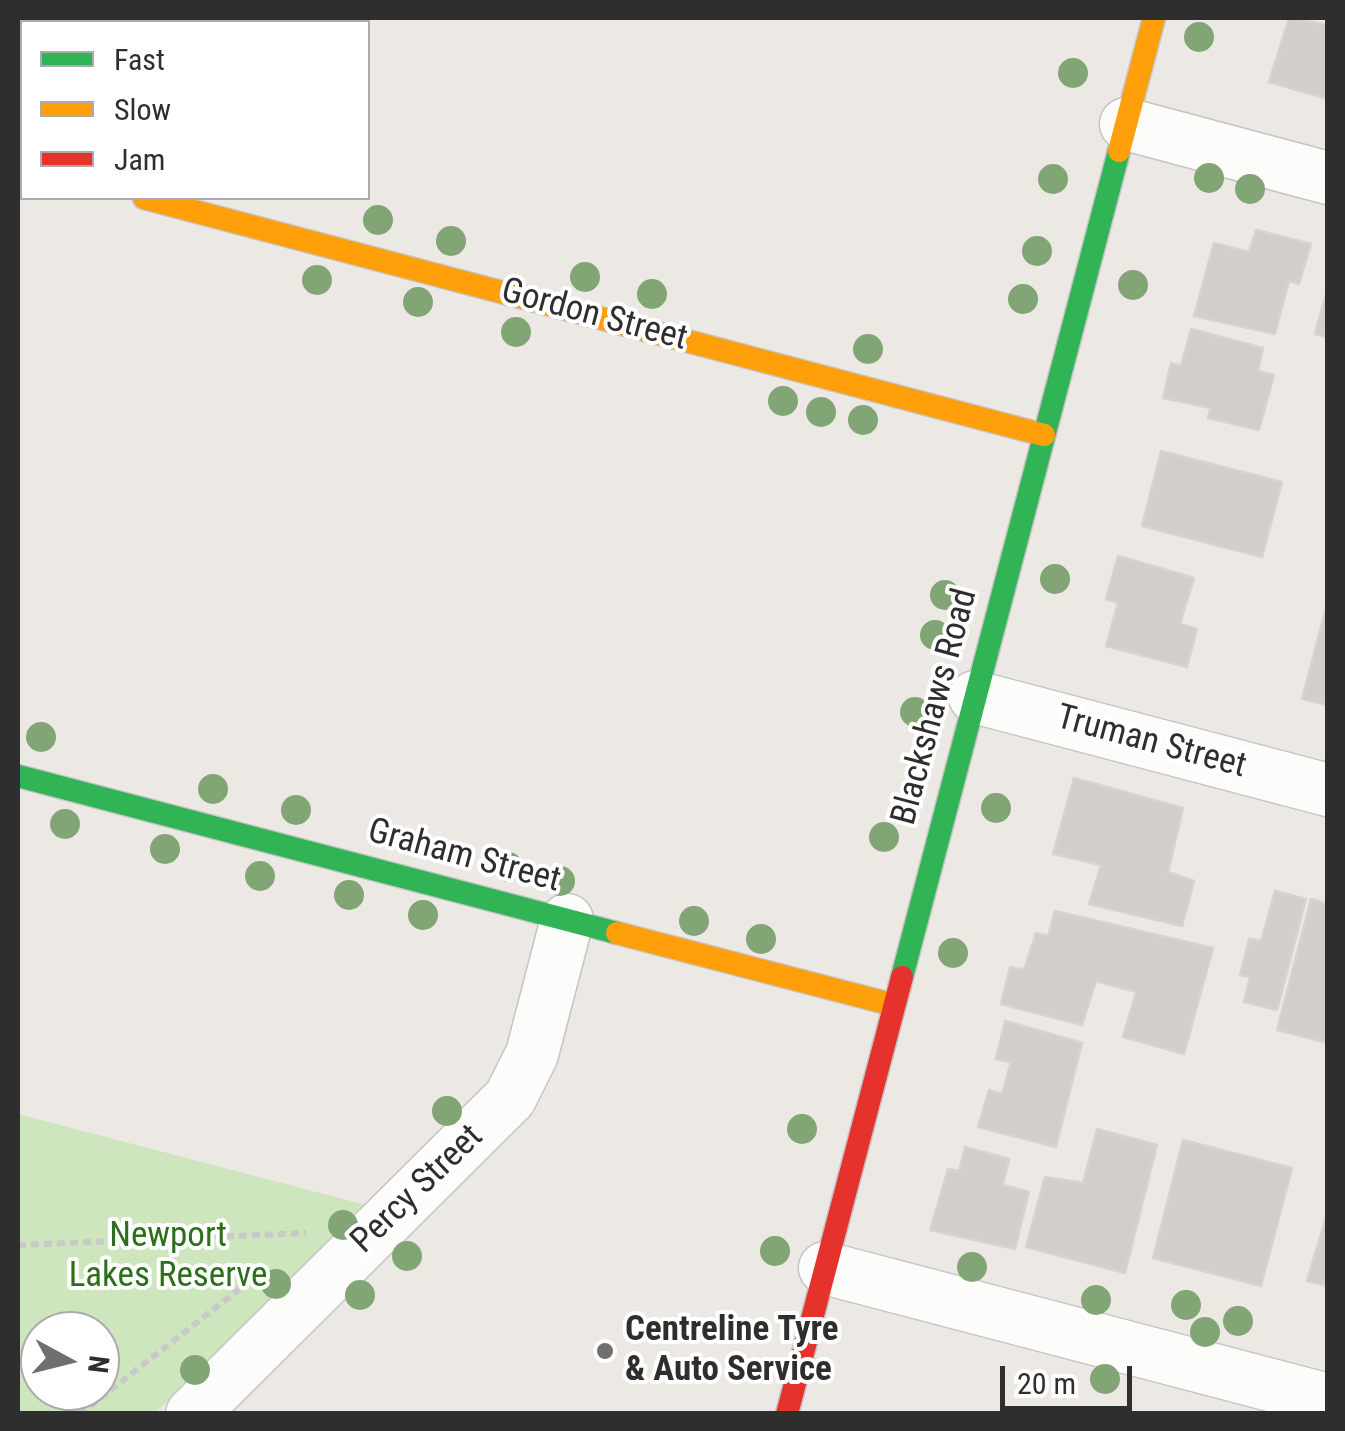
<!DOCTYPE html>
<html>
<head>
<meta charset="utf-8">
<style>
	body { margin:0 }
	#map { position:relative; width:1345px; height:1431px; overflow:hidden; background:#ece8e4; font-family:"Roboto Condensed",sans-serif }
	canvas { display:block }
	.frame { position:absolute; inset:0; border:20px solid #2e2e2e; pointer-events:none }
	.legend { position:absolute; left:20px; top:20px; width:350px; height:180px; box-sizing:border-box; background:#fff; border:2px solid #ababab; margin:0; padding:12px 18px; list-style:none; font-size:30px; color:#2e2e2e }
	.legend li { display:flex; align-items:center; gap:20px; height:50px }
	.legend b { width:50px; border:2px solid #ababab }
	.north { position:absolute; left:20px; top:1311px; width:100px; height:100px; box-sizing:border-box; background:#fff; border:2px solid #ababab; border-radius:50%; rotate:97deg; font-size:28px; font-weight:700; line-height:40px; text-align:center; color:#2e2e2e }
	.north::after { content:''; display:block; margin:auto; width:35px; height:45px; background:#706f6e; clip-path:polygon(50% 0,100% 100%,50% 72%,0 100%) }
	.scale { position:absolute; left:1000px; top:1366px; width:132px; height:45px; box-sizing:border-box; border:5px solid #2e2e2e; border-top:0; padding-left:12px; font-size:30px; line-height:35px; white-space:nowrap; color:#2e2e2e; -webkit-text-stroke:8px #fff; paint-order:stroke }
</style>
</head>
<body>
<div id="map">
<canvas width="1345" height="1431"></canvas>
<div class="frame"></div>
<ul class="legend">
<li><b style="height:12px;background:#30b455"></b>Fast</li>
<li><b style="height:12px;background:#ff9f0a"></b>Slow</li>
<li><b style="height:12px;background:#e5322d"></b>Jam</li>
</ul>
<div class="north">N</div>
<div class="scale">20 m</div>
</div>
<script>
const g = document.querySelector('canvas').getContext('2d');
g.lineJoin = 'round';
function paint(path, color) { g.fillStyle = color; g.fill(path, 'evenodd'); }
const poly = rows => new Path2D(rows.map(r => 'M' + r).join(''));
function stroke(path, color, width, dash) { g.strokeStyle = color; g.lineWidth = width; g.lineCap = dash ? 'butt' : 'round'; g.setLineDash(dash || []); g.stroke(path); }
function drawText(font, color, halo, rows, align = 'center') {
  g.font = font + ' "Roboto Condensed",sans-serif'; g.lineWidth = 8; g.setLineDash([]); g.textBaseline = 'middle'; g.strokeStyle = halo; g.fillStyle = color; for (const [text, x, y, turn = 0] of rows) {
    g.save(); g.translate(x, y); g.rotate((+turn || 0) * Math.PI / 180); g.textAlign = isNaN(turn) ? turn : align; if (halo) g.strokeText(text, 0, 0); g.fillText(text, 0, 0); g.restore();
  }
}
paint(poly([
	[18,1114,370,1206,155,1413,18,1413],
	[40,1331,100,1331,100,1391,40,1391]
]), '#cee6be');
const building = poly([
	[1289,18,1328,25,1328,99,1269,82,1289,18],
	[1256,230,1311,244,1299,284,1289,281,1275,334,1194,316,1214,243,1249,252,1256,230],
	[1328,287,1328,337,1315,334,1328,287],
	[1191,329,1263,348,1258,371,1274,375,1259,430,1208,418,1211,408,1163,398,1171,363,1181,366,1191,329],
	[1161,451,1282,482,1262,557,1142,526,1161,451],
	[1118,556,1194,578,1180,624,1197,629,1187,667,1106,646,1118,603,1106,599,1118,556],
	[1328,600,1328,705,1302,699,1328,600],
	[1074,778,1183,808,1168,872,1194,881,1182,926,1089,904,1101,865,1053,854,1074,778],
	[1275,891,1306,899,1277,1010,1244,1002,1250,977,1240,975,1249,939,1261,941,1275,891],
	[1311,899,1328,904,1328,1043,1277,1030,1311,899],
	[1055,911,1213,948,1184,1054,1123,1037,1136,992,1096,981,1082,1025,1001,1004,1010,967,1024,970,1036,933,1048,936,1055,911],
	[1005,1021,1082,1043,1056,1147,978,1127,989,1090,1002,1094,1011,1062,996,1059,1005,1021],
	[1097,1129,1157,1145,1125,1273,1026,1247,1045,1177,1083,1183,1097,1129],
	[1183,1140,1292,1168,1261,1286,1153,1258,1183,1140],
	[965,1147,1009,1159,1003,1185,1029,1192,1015,1249,930,1230,948,1169,959,1171,965,1147],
	[1328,1210,1328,1286,1307,1281,1328,1210]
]);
paint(building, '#d1cecb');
stroke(building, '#d7d4d0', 2.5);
const street = poly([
	[1126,124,1328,178],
	[18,164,22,165],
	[975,697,1328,790],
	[825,1268,1328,1400],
	[192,1414,510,1098,532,1054,567,920]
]);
const fast = poly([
	[18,776,617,933],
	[902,977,1119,151]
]);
const slow = poly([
	[1119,151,1154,18],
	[144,198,1044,435],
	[617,933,894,1005]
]);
const jam = poly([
	[787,1414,902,977]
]);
stroke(street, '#c5c4c5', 55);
stroke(fast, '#c5c4c5', 25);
stroke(slow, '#c5c4c5', 25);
stroke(jam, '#c5c4c5', 25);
stroke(poly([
	[18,1245,306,1233],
	[80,1414,260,1273]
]), '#c9c9c8', 6, [8, 5]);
stroke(street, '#fcfcfb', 52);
stroke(fast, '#30b455', 22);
stroke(slow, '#ff9f0a', 22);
stroke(jam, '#e5322d', 22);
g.fillStyle = '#82a575';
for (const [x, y] of [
	[1199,37],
	[1073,73],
	[1209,178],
	[1053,179],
	[1250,189],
	[378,220],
	[451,241],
	[1037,251],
	[585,277],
	[317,280],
	[1133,285],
	[652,294],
	[1023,299],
	[418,302],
	[516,332],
	[868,349],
	[783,401],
	[821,412],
	[863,420],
	[1055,579],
	[945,595],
	[935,635],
	[915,712],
	[41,737],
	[213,789],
	[996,808],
	[296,810],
	[65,824],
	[884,837],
	[165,849],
	[508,867],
	[260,876],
	[560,881],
	[349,895],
	[423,915],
	[694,921],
	[761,939],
	[953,953],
	[447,1111],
	[802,1129],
	[343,1225],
	[775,1251],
	[407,1256],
	[972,1267],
	[276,1284],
	[360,1295],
	[1096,1300],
	[1186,1305],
	[1238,1321],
	[1205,1332],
	[195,1370],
	[1105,1379]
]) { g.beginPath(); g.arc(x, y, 15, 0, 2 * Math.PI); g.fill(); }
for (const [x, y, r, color] of [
	[605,1351,10,"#706f6e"]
]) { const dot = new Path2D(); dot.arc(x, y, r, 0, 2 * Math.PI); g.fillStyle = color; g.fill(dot); stroke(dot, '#fff', 4); }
drawText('35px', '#2e2e2e', '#fff', [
	["Gordon Street",594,316,15],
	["Blackshaws Road",936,707,-75],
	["Truman Street",1151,743,15],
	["Graham Street",464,857,15],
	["Percy Street",418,1190,-44]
]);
drawText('35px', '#2c6e1b', '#fff', [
	["Newport",168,1237],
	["Lakes Reserve",168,1277]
]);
drawText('bold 35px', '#2e2e2e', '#fff', [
	["Centreline Tyre",625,1331],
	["& Auto Service",625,1371]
], 'left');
</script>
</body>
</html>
